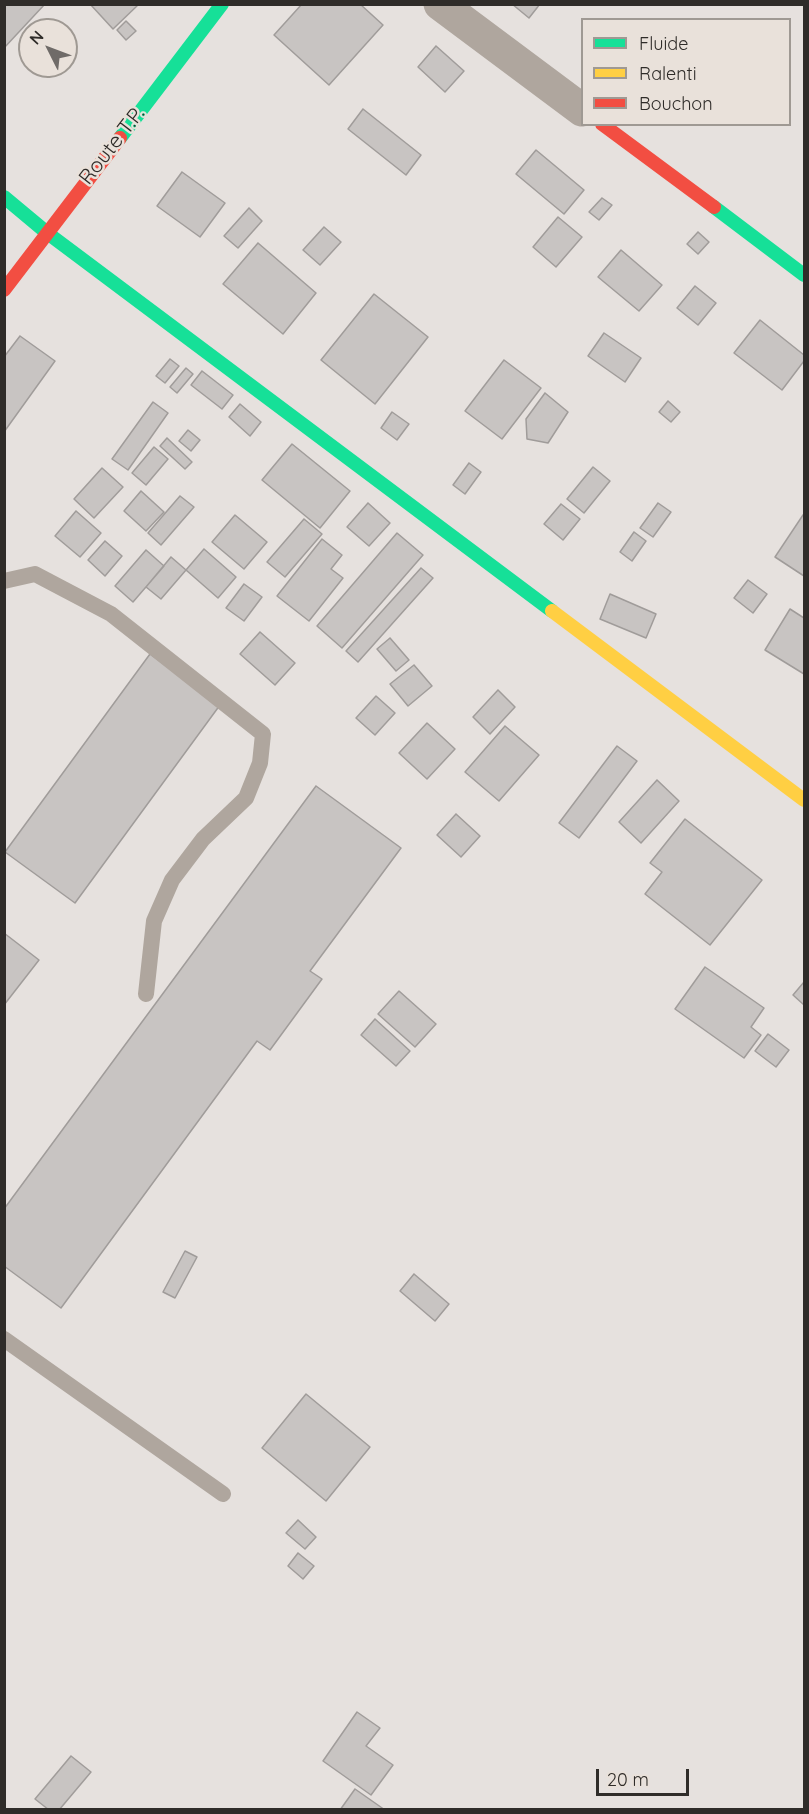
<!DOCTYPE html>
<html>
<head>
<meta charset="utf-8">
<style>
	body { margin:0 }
	#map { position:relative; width:809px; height:1814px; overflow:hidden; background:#e6e1de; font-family:Quicksand,sans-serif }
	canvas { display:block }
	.frame { position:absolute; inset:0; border:6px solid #2f2c29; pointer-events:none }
	.legend { position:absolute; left:581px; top:18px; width:210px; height:108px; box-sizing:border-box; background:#e9e1da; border:2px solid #9f9993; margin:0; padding:8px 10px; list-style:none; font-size:18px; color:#2f2c29 }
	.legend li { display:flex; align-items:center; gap:12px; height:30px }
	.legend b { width:30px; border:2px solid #9f9993 }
	.north { position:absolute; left:18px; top:18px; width:60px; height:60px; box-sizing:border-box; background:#e9e1da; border:2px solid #9f9993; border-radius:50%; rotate:312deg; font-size:16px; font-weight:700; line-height:24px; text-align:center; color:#2f2c29 }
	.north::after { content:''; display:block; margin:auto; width:21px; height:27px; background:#6f6b68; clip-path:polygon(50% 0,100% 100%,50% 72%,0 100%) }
	.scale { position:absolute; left:596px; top:1769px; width:93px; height:27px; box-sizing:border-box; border:3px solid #2f2c29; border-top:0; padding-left:8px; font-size:18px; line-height:21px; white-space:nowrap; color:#2f2c29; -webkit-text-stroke:4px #e9e1da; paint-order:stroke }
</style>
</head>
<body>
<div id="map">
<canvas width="809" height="1814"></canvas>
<div class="frame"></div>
<ul class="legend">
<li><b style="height:8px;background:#16e098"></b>Fluide</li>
<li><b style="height:8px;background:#ffcf43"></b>Ralenti</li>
<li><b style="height:8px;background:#f24e42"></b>Bouchon</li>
</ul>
<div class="north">N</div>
<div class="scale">20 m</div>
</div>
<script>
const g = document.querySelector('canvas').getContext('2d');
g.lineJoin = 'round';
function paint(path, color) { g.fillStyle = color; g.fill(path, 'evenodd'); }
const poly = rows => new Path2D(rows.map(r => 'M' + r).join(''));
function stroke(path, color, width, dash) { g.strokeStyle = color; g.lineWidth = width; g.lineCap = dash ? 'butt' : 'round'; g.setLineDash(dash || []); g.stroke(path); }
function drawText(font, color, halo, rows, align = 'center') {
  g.font = font + ' Quicksand,sans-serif'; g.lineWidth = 5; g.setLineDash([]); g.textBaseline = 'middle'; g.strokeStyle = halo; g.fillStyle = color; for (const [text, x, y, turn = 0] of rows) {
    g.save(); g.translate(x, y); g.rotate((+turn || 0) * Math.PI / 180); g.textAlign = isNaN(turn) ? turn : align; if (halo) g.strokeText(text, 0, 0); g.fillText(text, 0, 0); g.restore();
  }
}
const building = poly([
	[4,4,45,4,4,48,4,4],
	[90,4,137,4,138,5,113,29,90,4],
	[302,4,360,4,383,25,329,85,274,35,302,4],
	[512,4,540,4,529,18,512,4],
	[126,21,136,31,126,40,117,30,126,21],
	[436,46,464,71,445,92,418,67,436,46],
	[363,109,421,155,406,175,348,129,363,109],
	[536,150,584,190,564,214,516,174,536,150],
	[182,172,225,203,200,237,157,206,182,172],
	[602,198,612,205,599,220,589,212,602,198],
	[249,208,262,221,238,248,224,236,249,208],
	[558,217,582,237,556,267,533,247,558,217],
	[324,227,341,242,320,265,303,250,324,227],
	[698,232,709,242,698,254,687,244,698,232],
	[258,243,316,293,283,334,223,284,258,243],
	[621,250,662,285,639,311,598,277,621,250],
	[695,286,716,303,698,325,677,308,695,286],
	[374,294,428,337,375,404,321,360,374,294],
	[760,320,804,355,804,361,782,390,734,353,760,320],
	[604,333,641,358,625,382,588,356,604,333],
	[20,336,55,361,4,432,4,357,20,336],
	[170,359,179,366,165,383,156,376,170,359],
	[504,360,541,388,502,439,465,411,504,360],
	[186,368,193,374,177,393,170,387,186,368],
	[202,371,233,395,222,409,191,385,202,371],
	[545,393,568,412,548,443,527,439,526,419,545,393],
	[668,401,680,412,671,422,659,412,668,401],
	[153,402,168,413,128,470,112,459,153,402],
	[240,404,261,422,250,436,229,417,240,404],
	[392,412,409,424,397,440,381,428,392,412],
	[188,430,200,440,191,451,179,441,188,430],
	[167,438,192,462,185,469,160,446,167,438],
	[292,444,350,491,320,528,262,480,292,444],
	[154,447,168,459,146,485,132,473,154,447],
	[469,463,481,472,465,494,453,485,469,463],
	[593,467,610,481,584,513,567,499,593,467],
	[102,468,123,487,94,518,74,499,102,468],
	[141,491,164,512,146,531,124,511,141,491],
	[180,496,194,507,161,545,148,533,180,496],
	[368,503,390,523,369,546,347,527,368,503],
	[658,503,671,512,653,537,640,528,658,503],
	[561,504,580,519,563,540,544,524,561,504],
	[76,511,101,533,80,557,55,536,76,511],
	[235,515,267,542,244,569,212,542,235,515],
	[803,515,804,515,804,576,775,557,803,515],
	[304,519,322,534,285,577,267,562,304,519],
	[634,532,646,541,632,561,620,552,634,532],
	[397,533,423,555,342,648,317,626,397,533],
	[322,539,342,555,331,569,343,578,309,621,277,596,322,539],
	[105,541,122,556,105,576,88,560,105,541],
	[204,549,236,577,218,598,186,570,204,549],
	[146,550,164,566,133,602,115,586,146,550],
	[171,557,186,570,161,599,146,587,171,557],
	[421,568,433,578,358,662,346,651,421,568],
	[748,580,767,594,753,613,734,598,748,580],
	[244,584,262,597,244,621,226,608,244,584],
	[610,594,656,614,646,638,600,619,610,594],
	[790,609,804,618,804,674,765,650,790,609],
	[260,632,295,663,275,685,240,654,260,632],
	[390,638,409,660,396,671,377,649,390,638],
	[150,654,220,705,75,903,5,852,150,654],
	[414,665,432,686,408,706,390,684,414,665],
	[498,690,515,707,490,734,473,717,498,690],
	[376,696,395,713,375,735,356,718,376,696],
	[427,723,455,749,427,779,399,753,427,723],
	[505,726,539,755,499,801,465,772,505,726],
	[617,746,637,761,579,838,559,823,617,746],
	[657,780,679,801,641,843,619,822,657,780],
	[316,786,401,848,310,971,322,979,270,1050,257,1041,61,1308,4,1266,4,1209,316,786],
	[456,814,480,836,461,857,437,835,456,814],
	[685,819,762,880,710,945,645,894,662,872,650,863,685,819],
	[4,933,39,960,4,1005,4,933],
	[705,967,764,1008,751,1027,761,1035,744,1058,675,1009,705,967],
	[804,982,804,1005,793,995,804,982],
	[399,991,436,1024,415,1047,378,1014,399,991],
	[375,1019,410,1051,396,1066,361,1035,375,1019],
	[768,1034,789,1050,776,1067,755,1051,768,1034],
	[185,1251,197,1257,175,1298,163,1292,185,1251],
	[414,1274,449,1304,435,1321,400,1291,414,1274],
	[306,1394,370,1447,326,1501,262,1448,306,1394],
	[298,1520,316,1537,305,1549,286,1533,298,1520],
	[298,1553,314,1566,303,1579,288,1566,298,1553],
	[357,1712,380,1728,366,1746,393,1765,371,1795,323,1761,357,1712],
	[71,1756,91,1772,59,1810,49,1810,35,1799,71,1756],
	[355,1789,385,1810,340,1810,355,1789]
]);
paint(building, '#c8c4c2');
stroke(building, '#a09c9a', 1.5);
stroke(poly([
	[4,581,35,574,111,614,263,734,260,763,246,798,203,839,172,880,154,921,146,994],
	[4,1339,223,1494]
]), '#afa69e', 16);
stroke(poly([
	[440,4,582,110]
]), '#afa69e', 33);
stroke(poly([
	[120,138,222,4],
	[4,197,46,232,552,611],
	[714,207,804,275]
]), '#16e098', 14);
stroke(poly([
	[552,611,804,800]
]), '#ffcf43', 14);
stroke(poly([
	[602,124,714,207],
	[4,290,120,138]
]), '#f24e42', 14);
drawText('21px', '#2f2c29', '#e9e1da', [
	["Route T.P.",112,146,-52]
]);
</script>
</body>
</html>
